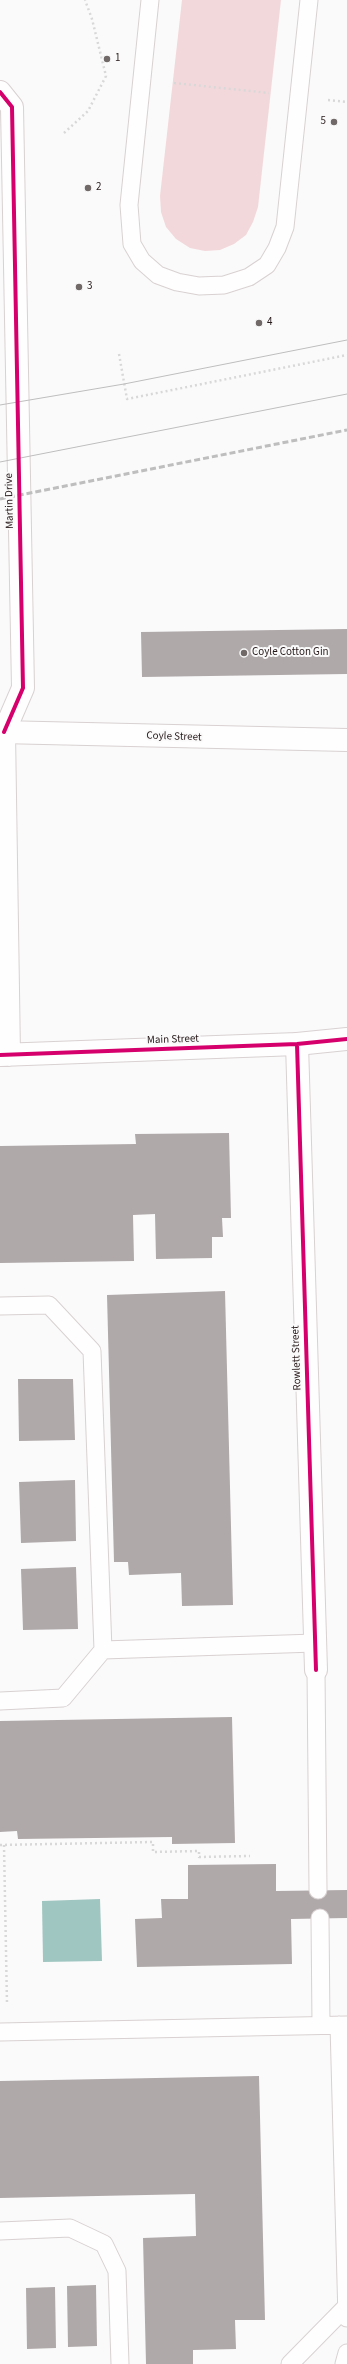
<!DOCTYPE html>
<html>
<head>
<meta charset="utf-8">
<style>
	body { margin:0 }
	canvas { display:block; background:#fafafa }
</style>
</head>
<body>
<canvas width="347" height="2364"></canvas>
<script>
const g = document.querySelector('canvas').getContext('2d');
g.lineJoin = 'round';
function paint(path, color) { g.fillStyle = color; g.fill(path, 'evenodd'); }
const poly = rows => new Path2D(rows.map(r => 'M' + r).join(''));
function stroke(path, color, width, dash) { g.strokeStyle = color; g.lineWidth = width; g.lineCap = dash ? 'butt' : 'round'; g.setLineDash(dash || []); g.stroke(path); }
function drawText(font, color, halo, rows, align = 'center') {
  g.font = font + ' "Source Sans 3",sans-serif'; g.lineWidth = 4; g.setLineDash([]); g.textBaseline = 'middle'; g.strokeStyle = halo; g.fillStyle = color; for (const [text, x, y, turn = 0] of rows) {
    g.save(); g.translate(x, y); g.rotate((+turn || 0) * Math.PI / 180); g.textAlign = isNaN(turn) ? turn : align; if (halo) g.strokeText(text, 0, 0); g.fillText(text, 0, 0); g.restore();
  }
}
paint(poly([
	[182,0,281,0,258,207,253,222,246,235,234,244,220,250,205,251,190,248,176,239,166,227,161,212,160,196]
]), '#f3d8db');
paint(poly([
	[100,1899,102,1961,43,1962,42,1901]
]), '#a0c6c1');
paint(poly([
	[347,629,347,674,142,677,141,632],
	[229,1133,231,1218,222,1218,223,1237,212,1237,212,1258,156,1259,155,1214,133,1215,134,1261,0,1263,0,1146,136,1144,135,1134],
	[225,1291,233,1605,182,1606,181,1573,129,1575,128,1562,114,1562,107,1295],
	[18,1379,73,1379,75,1440,19,1441],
	[75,1480,76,1541,21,1543,19,1482],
	[76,1567,78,1629,23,1630,21,1569],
	[232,1717,235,1843,172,1844,172,1837,18,1839,17,1831,0,1832,0,1721],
	[276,1864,276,1891,347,1890,347,1918,291,1919,292,1964,137,1967,135,1919,162,1918,161,1899,188,1899,188,1865],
	[259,2076,265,2320,235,2320,236,2349,193,2350,193,2364,146,2364,143,2238,196,2236,195,2194,0,2198,0,2081],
	[96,2285,97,2346,68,2347,67,2286],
	[55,2287,56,2348,27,2349,26,2288]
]), '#b0a9aa');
const service = poly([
	[150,0,129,205,132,244,142,261,158,275,177,282,199,286,224,285,249,277,267,265,277,248,285,227,309,0],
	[0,1306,49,1305,92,1351,103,1650,315,1643],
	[316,1670,318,1890],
	[0,1701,63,1698,103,1650],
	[320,1918,321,2025],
	[339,2025,347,2318],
	[0,2032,347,2025],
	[0,2231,70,2228,104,2244,117,2271,120,2364],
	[290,2364,345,2308],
	[344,2364,347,2353]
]);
const minor = poly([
	[0,732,347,740],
	[297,1044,316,1670]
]);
const tertiary = poly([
	[0,92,12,107,23,688,4,732],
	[0,724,4,732,9,1055],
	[0,1055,297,1044,347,1039]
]);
stroke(service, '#d9d1d2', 19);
stroke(minor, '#d9d1d2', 24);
stroke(tertiary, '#d9d1d2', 24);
stroke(poly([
	[174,83,269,93],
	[328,100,347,102],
	[64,133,88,111,106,76,92,19,85,0],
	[119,354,127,399,347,355],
	[0,1845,153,1842,153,1852,199,1851,199,1857,250,1856],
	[4,1845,7,2004]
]), '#d9d8d8', 2.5, [2, 3]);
stroke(service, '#fefefe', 17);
stroke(minor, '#fefefe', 22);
stroke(tertiary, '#fefefe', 22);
stroke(poly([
	[0,405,124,384,347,340],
	[0,462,347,394]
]), '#bfbebe', 1);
stroke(poly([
	[0,499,347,430]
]), '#bfbebe', 3, [6, 3]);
stroke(poly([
	[0,92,12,107,23,688,4,732],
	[297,1044,316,1670],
	[0,1055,297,1044,347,1039]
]), '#d6006c', 4);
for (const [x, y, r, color] of [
	[107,59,4,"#716868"],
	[334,122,4,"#716868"],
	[88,188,4,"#716868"],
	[79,287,4,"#716868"],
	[259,323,4,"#716868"],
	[244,653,4,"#716868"]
]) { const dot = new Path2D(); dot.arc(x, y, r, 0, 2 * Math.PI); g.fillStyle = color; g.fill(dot); stroke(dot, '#fafafa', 1.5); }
drawText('11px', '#27191a', '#fafafa', [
	["1",115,59],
	["5",326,122,"right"],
	["2",96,188],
	["3",87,287],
	["4",267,323],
	["Coyle Cotton Gin",252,653]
], 'left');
drawText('11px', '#27191a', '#fafafa', [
	["Martin Drive",10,501,-91],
	["Coyle Street",174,737,2],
	["Main Street",173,1040,-2],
	["Rowlett Street",297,1358,-92]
]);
</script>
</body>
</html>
